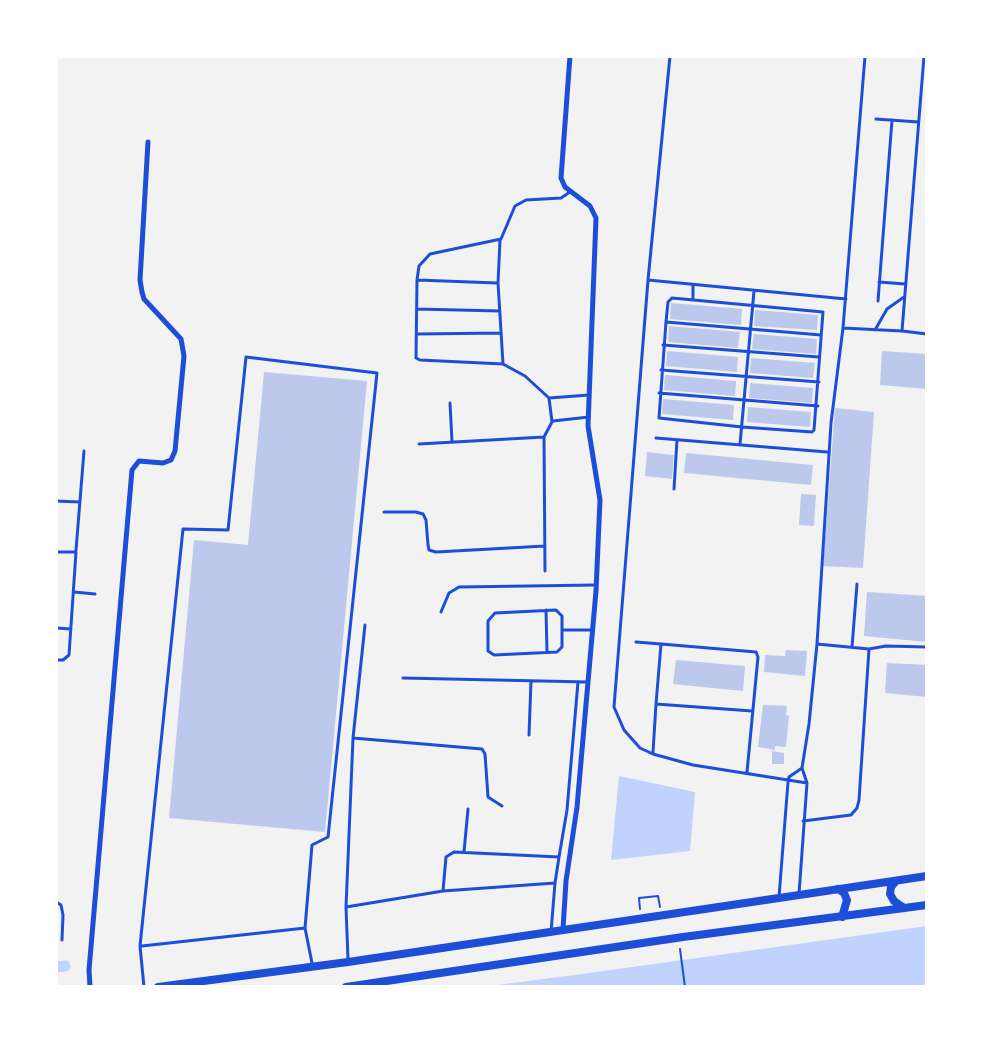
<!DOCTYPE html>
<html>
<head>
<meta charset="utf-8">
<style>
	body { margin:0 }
	#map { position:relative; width:983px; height:1043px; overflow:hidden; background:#f2f2f2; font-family:Lato,sans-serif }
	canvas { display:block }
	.frame { position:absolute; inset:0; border:58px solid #fff; pointer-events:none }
</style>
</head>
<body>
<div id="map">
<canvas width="983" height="1043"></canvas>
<div class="frame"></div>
</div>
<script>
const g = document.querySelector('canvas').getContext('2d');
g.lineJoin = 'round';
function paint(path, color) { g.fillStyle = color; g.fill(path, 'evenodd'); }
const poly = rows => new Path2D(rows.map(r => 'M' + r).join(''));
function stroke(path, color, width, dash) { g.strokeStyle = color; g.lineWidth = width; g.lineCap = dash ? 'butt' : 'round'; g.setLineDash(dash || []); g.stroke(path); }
paint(poly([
	[619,776,695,792,690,851,611,860],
	[927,926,927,987,482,987,582,974]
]), '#bfd3fe');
stroke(poly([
	[56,967,65,966]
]), '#bfd3fe', 11);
paint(poly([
	[671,303,742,309,741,325,670,319],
	[755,310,818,315,817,330,754,326],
	[669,326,740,332,738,348,668,342],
	[754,334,817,339,816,354,752,349],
	[667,351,738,357,737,372,666,366],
	[882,351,927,354,927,389,880,385],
	[751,358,815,363,813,378,750,373],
	[264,372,367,381,325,832,169,818,194,540,248,545],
	[665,375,736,381,735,396,664,390],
	[750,383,813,388,812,403,749,398],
	[663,399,734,405,733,420,662,414],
	[748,407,811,412,810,427,747,422],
	[835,408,874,412,863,568,823,566],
	[647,452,674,455,672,479,645,476],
	[686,453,813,465,811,485,684,473],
	[801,494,816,495,814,526,799,525],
	[867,592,927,596,927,642,864,636],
	[786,650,807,651,805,676,764,672,765,655,785,656],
	[676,660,745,666,743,691,673,684],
	[887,663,927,665,927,697,885,693],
	[763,705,787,706,786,715,789,716,786,747,775,746,775,750,758,747],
	[772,751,784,753,784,764,772,764]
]), '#bdc9ec');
stroke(poly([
	[640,909,639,898,658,896,660,907],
	[680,949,685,987]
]), '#1d4ed8', 2);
stroke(poly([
	[670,56,648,280,614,707,624,730,640,748,653,754,693,765,807,783],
	[924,56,902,331,927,334],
	[876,119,918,122],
	[500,240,498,283,503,364],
	[417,280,497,283],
	[648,280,846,299],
	[879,282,905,284],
	[672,298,823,312,814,430,812,432,742,427,659,418,666,322,668,302,672,298],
	[693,299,693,285],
	[878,301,892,120],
	[417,309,500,311],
	[666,322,821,335],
	[843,328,902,331],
	[875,330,887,309,904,297],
	[417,334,501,333],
	[663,345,819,357],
	[661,370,819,382],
	[659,393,818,406],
	[549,398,589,395],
	[450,403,452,442],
	[553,421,589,417],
	[544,437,545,571],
	[656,438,827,452],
	[419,444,544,437,552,422,549,398,525,376,503,364,420,360,416,358,417,280,419,266,430,254,501,239,515,206,526,200,561,198,570,192],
	[740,444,754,291],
	[674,489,677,440],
	[56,501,80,502],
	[384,512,416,512,423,514,426,520,428,545,429,550,436,552,545,546],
	[76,550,84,451],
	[56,552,76,552,69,655,63,660,56,660],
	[74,592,95,594],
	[546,610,547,652],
	[441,612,449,593,459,587,596,585],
	[365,625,353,738,346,907,443,891,555,883,551,932],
	[56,628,71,629],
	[562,630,562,616,556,610,495,613,488,621,488,651,494,655,557,652,562,647,562,630,593,630],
	[636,642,661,644],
	[817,644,869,649],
	[852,647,857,584],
	[403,678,588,682],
	[656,704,661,644,756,652,758,657,747,772],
	[56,724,56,778],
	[529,735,531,681],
	[353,738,482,749,485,754,488,797,502,806],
	[653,752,656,704,752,711],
	[803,821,851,815,857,808,859,800,869,649,886,646,927,647],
	[464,852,468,809],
	[559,857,567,810,578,682],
	[443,891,446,857,454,852,559,857,555,883],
	[799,894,807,783,802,768,809,724,817,644,831,423,843,328,865,56],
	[779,897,788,782,789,777,802,768],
	[56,902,61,905,63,915,62,940],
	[346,907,348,959],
	[142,946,305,928],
	[144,987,140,946,183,529,228,530,246,357,377,373,328,837,312,845,305,928,312,963]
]), '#1d4ed8', 3);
stroke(poly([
	[563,929,566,881,577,807,596,591,600,500,588,426,596,218,590,206,565,187,561,178,570,56],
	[90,987,89,970,132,470,139,461,163,463,171,460,175,451,184,356,181,339,144,299,142,292,140,280,148,142]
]), '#1d4ed8', 5);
stroke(poly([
	[896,881,891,887,890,894,894,901,904,908],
	[838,889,844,893,847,900,842,917],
	[158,987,348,962,927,876],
	[346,987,683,937,927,905]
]), '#1d4ed8', 8);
</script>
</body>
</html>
